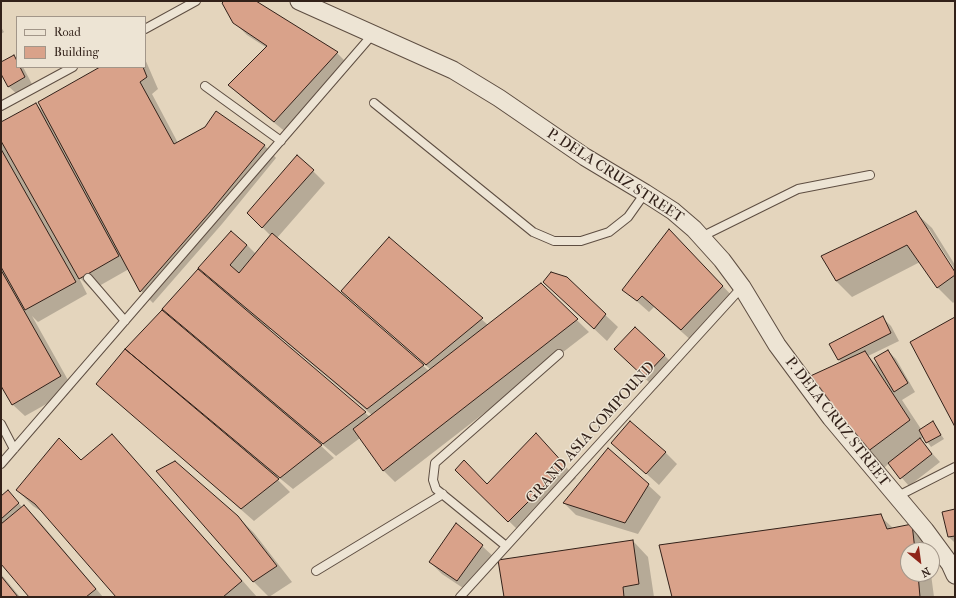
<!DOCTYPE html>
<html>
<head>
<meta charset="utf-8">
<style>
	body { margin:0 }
	#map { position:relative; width:956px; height:598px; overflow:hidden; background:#e4d5bd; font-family:"IM FELL French Canon",serif }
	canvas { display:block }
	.frame { position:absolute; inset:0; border:2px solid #322119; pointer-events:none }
	.legend { position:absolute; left:16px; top:16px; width:130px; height:52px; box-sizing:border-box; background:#ede4d4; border:1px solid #a29689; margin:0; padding:5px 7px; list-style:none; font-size:12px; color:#322119 }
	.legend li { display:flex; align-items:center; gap:8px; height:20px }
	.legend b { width:20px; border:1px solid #a29689 }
	.north { position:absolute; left:900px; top:542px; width:40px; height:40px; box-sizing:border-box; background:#ede4d4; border:1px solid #a29689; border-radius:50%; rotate:151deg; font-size:11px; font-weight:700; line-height:16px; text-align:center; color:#322119 }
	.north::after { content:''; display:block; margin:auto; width:14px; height:18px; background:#8f2418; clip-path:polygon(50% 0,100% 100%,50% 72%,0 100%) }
</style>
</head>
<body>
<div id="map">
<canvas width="956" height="598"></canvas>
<div class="frame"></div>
<ul class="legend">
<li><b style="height:5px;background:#ede4d4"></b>Road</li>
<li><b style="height:11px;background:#d9a28a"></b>Building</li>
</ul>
<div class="north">N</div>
</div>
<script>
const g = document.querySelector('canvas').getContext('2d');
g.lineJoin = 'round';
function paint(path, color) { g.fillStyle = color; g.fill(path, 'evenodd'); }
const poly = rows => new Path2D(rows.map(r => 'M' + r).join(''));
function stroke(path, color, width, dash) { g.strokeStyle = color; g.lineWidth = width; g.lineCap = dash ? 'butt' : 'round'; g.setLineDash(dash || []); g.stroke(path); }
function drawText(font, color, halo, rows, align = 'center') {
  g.font = font + ' "IM FELL French Canon",serif'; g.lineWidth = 3; g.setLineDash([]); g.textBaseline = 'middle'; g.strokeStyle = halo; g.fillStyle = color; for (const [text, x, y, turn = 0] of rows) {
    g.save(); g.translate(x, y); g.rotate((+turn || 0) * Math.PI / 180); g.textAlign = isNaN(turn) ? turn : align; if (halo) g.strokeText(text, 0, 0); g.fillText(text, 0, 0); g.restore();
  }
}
paint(poly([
	[226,1,254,1,337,53,349,65,287,133,242,97,230,85,267,48,247,35,234,22],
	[1,27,4,32,1,34],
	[14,56,17,60,17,67,23,67,33,86,17,94,8,86,1,72,1,63],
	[145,59,158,89,152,94,178,143,264,145,276,158,222,224,153,303,141,291,129,269,92,290,78,276,87,294,38,322,32,316,73,389,25,416,12,404,1,384,1,142,3,144,1,139,1,123,36,104,44,112,103,67,145,67],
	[313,171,325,183,277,238,429,371,431,370,343,291,389,238,488,325,540,284,589,332,395,482,383,470,360,438,336,456,321,443,320,445,334,458,293,489,277,476,276,478,290,492,254,521,98,384,126,350,198,270,210,281,211,279,200,268,247,245,256,254,271,236,248,213],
	[270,329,372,415,370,417,268,330],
	[916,213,932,228,955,265,955,270,929,229,926,229,955,274,955,301,953,303,937,287,920,262,852,297,836,281,823,257],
	[681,242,735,299,693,342,654,307,649,312,624,290],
	[566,278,618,327,607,341,557,294],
	[883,318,891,326,899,341,868,356,881,369,888,351,896,359,915,392,902,400,921,429,933,423,944,439,931,447,924,437,920,440,940,462,909,486,889,463,884,468,868,452,842,363,838,359],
	[615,349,664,355,676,367,656,389],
	[112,435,127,451,257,597,117,597,47,515,33,506,17,490,81,461],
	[612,443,665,452,677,464,659,485],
	[548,447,576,478,521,533,457,470,487,485],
	[609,449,661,497,638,534,576,515,564,503],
	[1,497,16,500,22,507,24,506,40,522,103,597,31,597,1,562],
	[955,510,955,543,949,537],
	[880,516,893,528,912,525,927,541,928,550,908,550,908,574,931,574,934,597,673,597],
	[238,517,254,533,292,582,269,597,253,581],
	[633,541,648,557,654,597,505,597],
	[482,546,495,558,469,592,442,574,430,562],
	[1,574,20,597,1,597]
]), '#0003');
const building = poly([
	[224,1,256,1,338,52,274,122,228,85,267,46,233,23,222,3,224,1],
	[14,55,17,61,17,67,20,67,25,77,8,87,1,74,1,62,14,55],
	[100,67,143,67,147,77,140,82,174,144,205,127,216,111,265,145,210,212,140,292,38,102,100,67],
	[36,103,119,256,79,279,1,141,1,122,36,103],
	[1,149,76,282,25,310,1,267,1,149],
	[297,155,314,170,262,228,247,213,297,155],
	[916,211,955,272,955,275,937,288,907,245,836,281,821,256,916,211],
	[669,229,723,286,681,330,642,296,637,301,622,290,669,229],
	[231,231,247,245,230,265,239,273,272,233,424,365,367,409,198,268,231,231],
	[389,237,483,318,426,365,341,291,389,237],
	[198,269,366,412,323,444,162,309,198,269],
	[1,270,61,376,12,405,1,386,1,270],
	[551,272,567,277,606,314,594,329,543,282,551,272],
	[541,283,578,319,383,471,353,429,541,283],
	[162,310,322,445,280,478,125,349,162,310],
	[883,316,891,333,838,360,829,344,883,316],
	[955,317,955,427,910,342,955,317],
	[635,327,665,355,644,377,614,349,635,327],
	[125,349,279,479,241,509,96,384,125,349],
	[888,350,908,383,894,392,874,358,888,350],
	[865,351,910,420,867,452,806,378,865,351],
	[630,421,666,452,646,474,611,443,630,421],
	[933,421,941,435,926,443,919,430,933,421],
	[536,433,565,465,508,522,455,470,464,460,487,484,536,433],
	[112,434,242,581,223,597,116,597,35,504,16,490,59,438,81,460,112,434],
	[920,438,932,454,900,479,888,463,920,438],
	[608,448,649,484,625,523,563,503,608,448],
	[175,461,238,516,277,566,253,582,156,471,175,461],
	[8,490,19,503,1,519,1,496,8,490],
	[24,505,96,589,86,597,29,597,1,564,1,524,24,505],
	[955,509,955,536,948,537,942,512,955,509],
	[881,514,887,529,912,524,915,550,908,550,908,574,918,574,920,597,672,597,659,545,881,514],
	[456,523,483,545,457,581,429,562,456,523],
	[633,540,639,584,623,587,624,597,504,597,498,560,633,540],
	[1,576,18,597,1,597,1,576]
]);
paint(building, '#d9a28a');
stroke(building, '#322119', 1);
const service = poly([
	[145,29,196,1],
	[205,86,281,141],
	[374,103,533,232,554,241,581,241,609,232,628,217,645,193],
	[1,106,73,67],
	[701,237,798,189,870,175],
	[88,278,125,321],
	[1,424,14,449],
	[1,464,373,34],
	[896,497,955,467],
	[506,546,436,489,433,480,435,463,559,354],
	[316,571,443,494],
	[460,597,742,287]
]);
const minor = poly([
	[299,1,453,70,499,98,585,157,645,193,673,211,694,229,722,260,742,287,777,345,831,418,925,530,950,564,955,575]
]);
stroke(service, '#5e4e42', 10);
stroke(minor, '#5e4e42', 19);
stroke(service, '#ede4d4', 8);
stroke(minor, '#ede4d4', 17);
drawText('15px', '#322119', '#ede4d4', [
	["P. DELA CRUZ STREET",615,176,33],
	["P. DELA CRUZ STREET",837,422,52],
	["GRAND ASIA COMPOUND",591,433,-48]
]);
</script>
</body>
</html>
